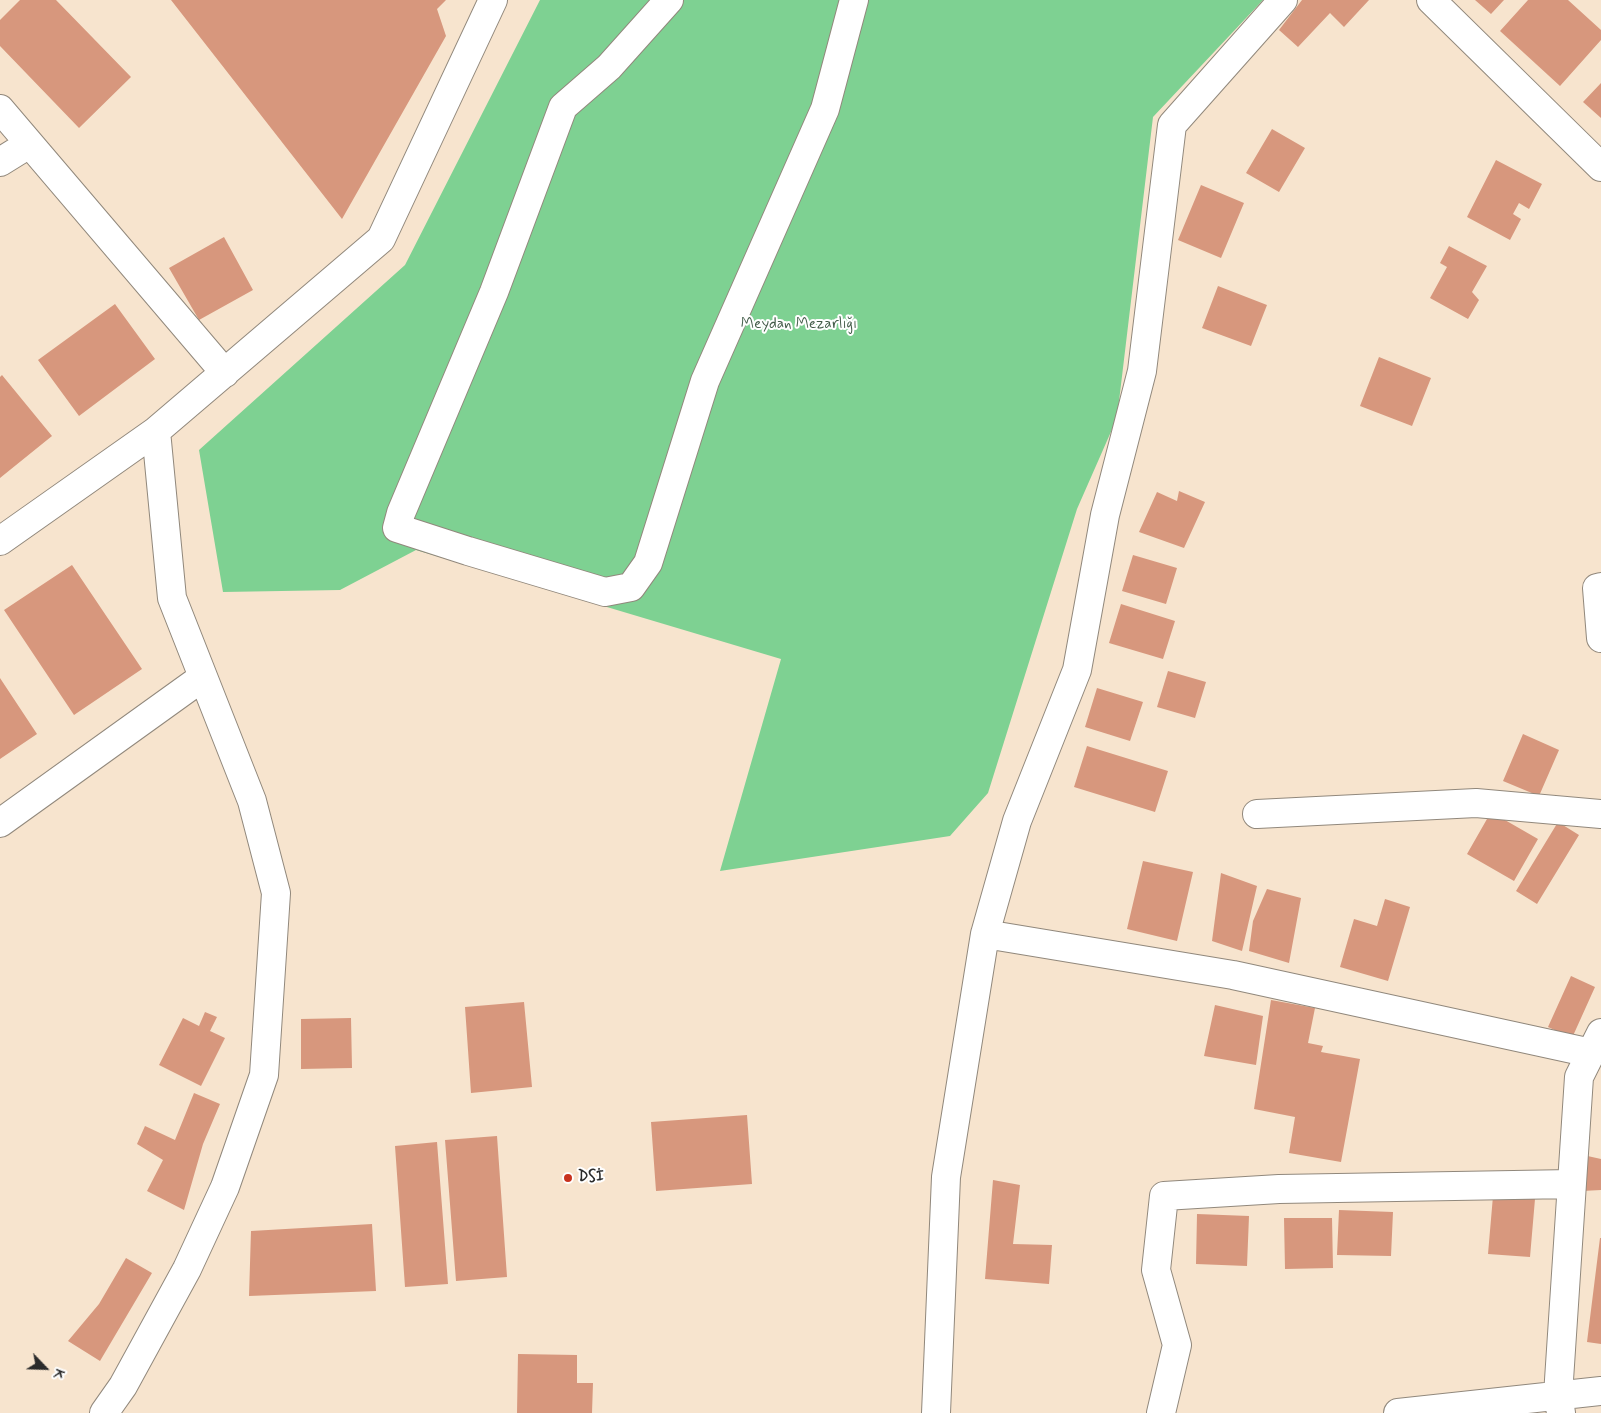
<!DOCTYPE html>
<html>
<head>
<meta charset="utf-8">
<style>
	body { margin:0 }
	#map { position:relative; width:1601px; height:1413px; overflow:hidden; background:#f7e4ce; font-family:Mynerve,sans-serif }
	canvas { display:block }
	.north { position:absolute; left:20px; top:1343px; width:50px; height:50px; -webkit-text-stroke:4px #fff; paint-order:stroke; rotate:114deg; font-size:14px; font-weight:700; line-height:20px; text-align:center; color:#2b2b2b }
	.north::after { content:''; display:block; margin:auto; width:18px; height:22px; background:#2b2b2b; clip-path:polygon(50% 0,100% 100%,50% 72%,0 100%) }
</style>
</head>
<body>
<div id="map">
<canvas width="1601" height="1413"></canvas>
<div class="north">K</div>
</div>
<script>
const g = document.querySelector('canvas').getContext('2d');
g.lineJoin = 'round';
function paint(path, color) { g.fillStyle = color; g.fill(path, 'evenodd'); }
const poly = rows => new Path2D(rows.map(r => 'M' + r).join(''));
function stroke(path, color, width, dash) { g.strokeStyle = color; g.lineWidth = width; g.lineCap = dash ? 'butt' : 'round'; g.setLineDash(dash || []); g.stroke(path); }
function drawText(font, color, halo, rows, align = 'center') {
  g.font = font + ' Mynerve,sans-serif'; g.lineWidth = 4; g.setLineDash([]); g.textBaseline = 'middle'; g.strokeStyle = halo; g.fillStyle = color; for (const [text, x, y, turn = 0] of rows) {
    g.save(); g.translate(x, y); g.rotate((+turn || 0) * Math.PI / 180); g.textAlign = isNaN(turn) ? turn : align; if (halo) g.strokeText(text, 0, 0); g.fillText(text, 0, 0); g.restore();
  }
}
paint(poly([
	[540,0,1263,0,1153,117,1117,418,1077,509,988,793,950,836,720,871,781,659,416,550,340,590,223,592,199,450,405,265]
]), '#7ed192');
paint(poly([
	[20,0,56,0,131,77,79,128,0,46,0,20],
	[171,0,446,0,437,9,446,36,342,219],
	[1302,0,1369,0,1344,27,1330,13,1298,47,1279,30],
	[1475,0,1504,0,1491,14],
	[1528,0,1568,0,1601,30,1601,40,1560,86,1500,31],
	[1601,83,1601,118,1583,102],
	[1272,129,1305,148,1279,192,1246,173],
	[1496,160,1542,184,1529,209,1519,203,1513,214,1521,219,1510,240,1467,217],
	[1201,185,1244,203,1221,258,1178,240],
	[224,237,253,290,199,320,169,268],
	[1449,246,1487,266,1472,292,1479,300,1468,319,1430,298,1447,267,1440,263],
	[1218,286,1267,305,1251,346,1202,328],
	[115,304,155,359,79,416,38,360],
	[1379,357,1431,378,1412,426,1360,406],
	[2,375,52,436,0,478,0,377],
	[1179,491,1205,502,1184,548,1139,532,1157,492,1177,501],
	[1133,555,1177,568,1166,604,1122,591],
	[72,565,142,669,74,715,4,610],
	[1121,604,1175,621,1163,659,1109,643],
	[1168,671,1206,682,1195,718,1157,707],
	[0,678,37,734,0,759],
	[1097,688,1143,702,1130,741,1085,727],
	[1523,734,1559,750,1539,796,1503,781],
	[1087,746,1168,771,1155,812,1074,787],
	[1491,812,1538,839,1514,881,1467,854],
	[1558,822,1579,835,1537,904,1516,891],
	[1143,861,1193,872,1177,941,1127,929],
	[1221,873,1257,886,1242,951,1212,941],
	[1267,889,1301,898,1289,963,1249,951,1253,921],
	[1385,899,1410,907,1388,981,1340,967,1354,919,1377,926],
	[1571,976,1595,987,1572,1038,1548,1027],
	[1271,1000,1315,1008,1308,1043,1323,1046,1321,1052,1360,1059,1341,1162,1289,1153,1295,1117,1254,1109],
	[524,1002,532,1087,471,1093,465,1007],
	[1215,1005,1263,1016,1256,1065,1204,1056],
	[205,1012,217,1017,210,1031,225,1038,201,1086,159,1065,183,1018,199,1026],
	[351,1018,352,1068,301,1069,301,1019],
	[194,1093,220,1104,203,1144,184,1210,147,1191,163,1160,137,1144,145,1126,175,1140],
	[747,1115,752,1184,656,1191,651,1122],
	[497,1136,507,1277,456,1281,445,1140],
	[437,1142,448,1284,405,1287,395,1146],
	[1583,1155,1601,1159,1601,1190,1582,1191],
	[993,1180,1020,1185,1013,1244,1052,1245,1049,1284,985,1279],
	[1493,1196,1535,1199,1530,1257,1488,1254],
	[1339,1210,1393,1212,1391,1256,1337,1255],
	[1197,1214,1249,1216,1247,1266,1196,1264],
	[1284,1218,1332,1218,1333,1268,1285,1269],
	[372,1224,376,1291,249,1296,251,1231],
	[1600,1238,1601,1238,1601,1344,1587,1342],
	[126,1258,152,1273,100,1361,68,1341,99,1304],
	[518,1354,577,1355,577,1383,593,1383,592,1413,517,1413]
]), '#d7977d');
const minor = poly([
	[669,0,609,67,563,107,494,292,401,513,397,528,468,551,605,592,631,587,648,563,705,381,825,109,854,0],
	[1431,0,1601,167],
	[0,109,225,373],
	[0,162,29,144],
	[0,541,156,431],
	[1601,587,1597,588,1601,638],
	[1257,814,1476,803,1601,814],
	[0,823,203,677],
	[985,934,1233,975,1591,1053],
	[104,1413,123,1386,187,1269,225,1187,264,1075,276,893,252,801,172,598,156,431,381,239,493,0],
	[936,1413,946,1177,985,934,1017,821,1077,670,1105,515,1142,371,1172,125,1283,0],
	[1161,1413,1177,1345,1156,1270,1164,1196,1279,1189,1572,1184],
	[1398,1413,1601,1391],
	[1561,1413,1558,1395,1579,1077,1601,1033]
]);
stroke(minor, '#91887c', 30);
stroke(minor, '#fff', 28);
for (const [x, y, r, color] of [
	[568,1178,5,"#c8321e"]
]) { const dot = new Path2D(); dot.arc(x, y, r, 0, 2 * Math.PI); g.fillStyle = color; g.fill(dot); stroke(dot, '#fff', 2); }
drawText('15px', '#445d4a', '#fff', [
	["Meydan Mezarlığı",799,325]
]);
drawText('bold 15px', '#2b2b2b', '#fff', [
	["DSİ",578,1178]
], 'left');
</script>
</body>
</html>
